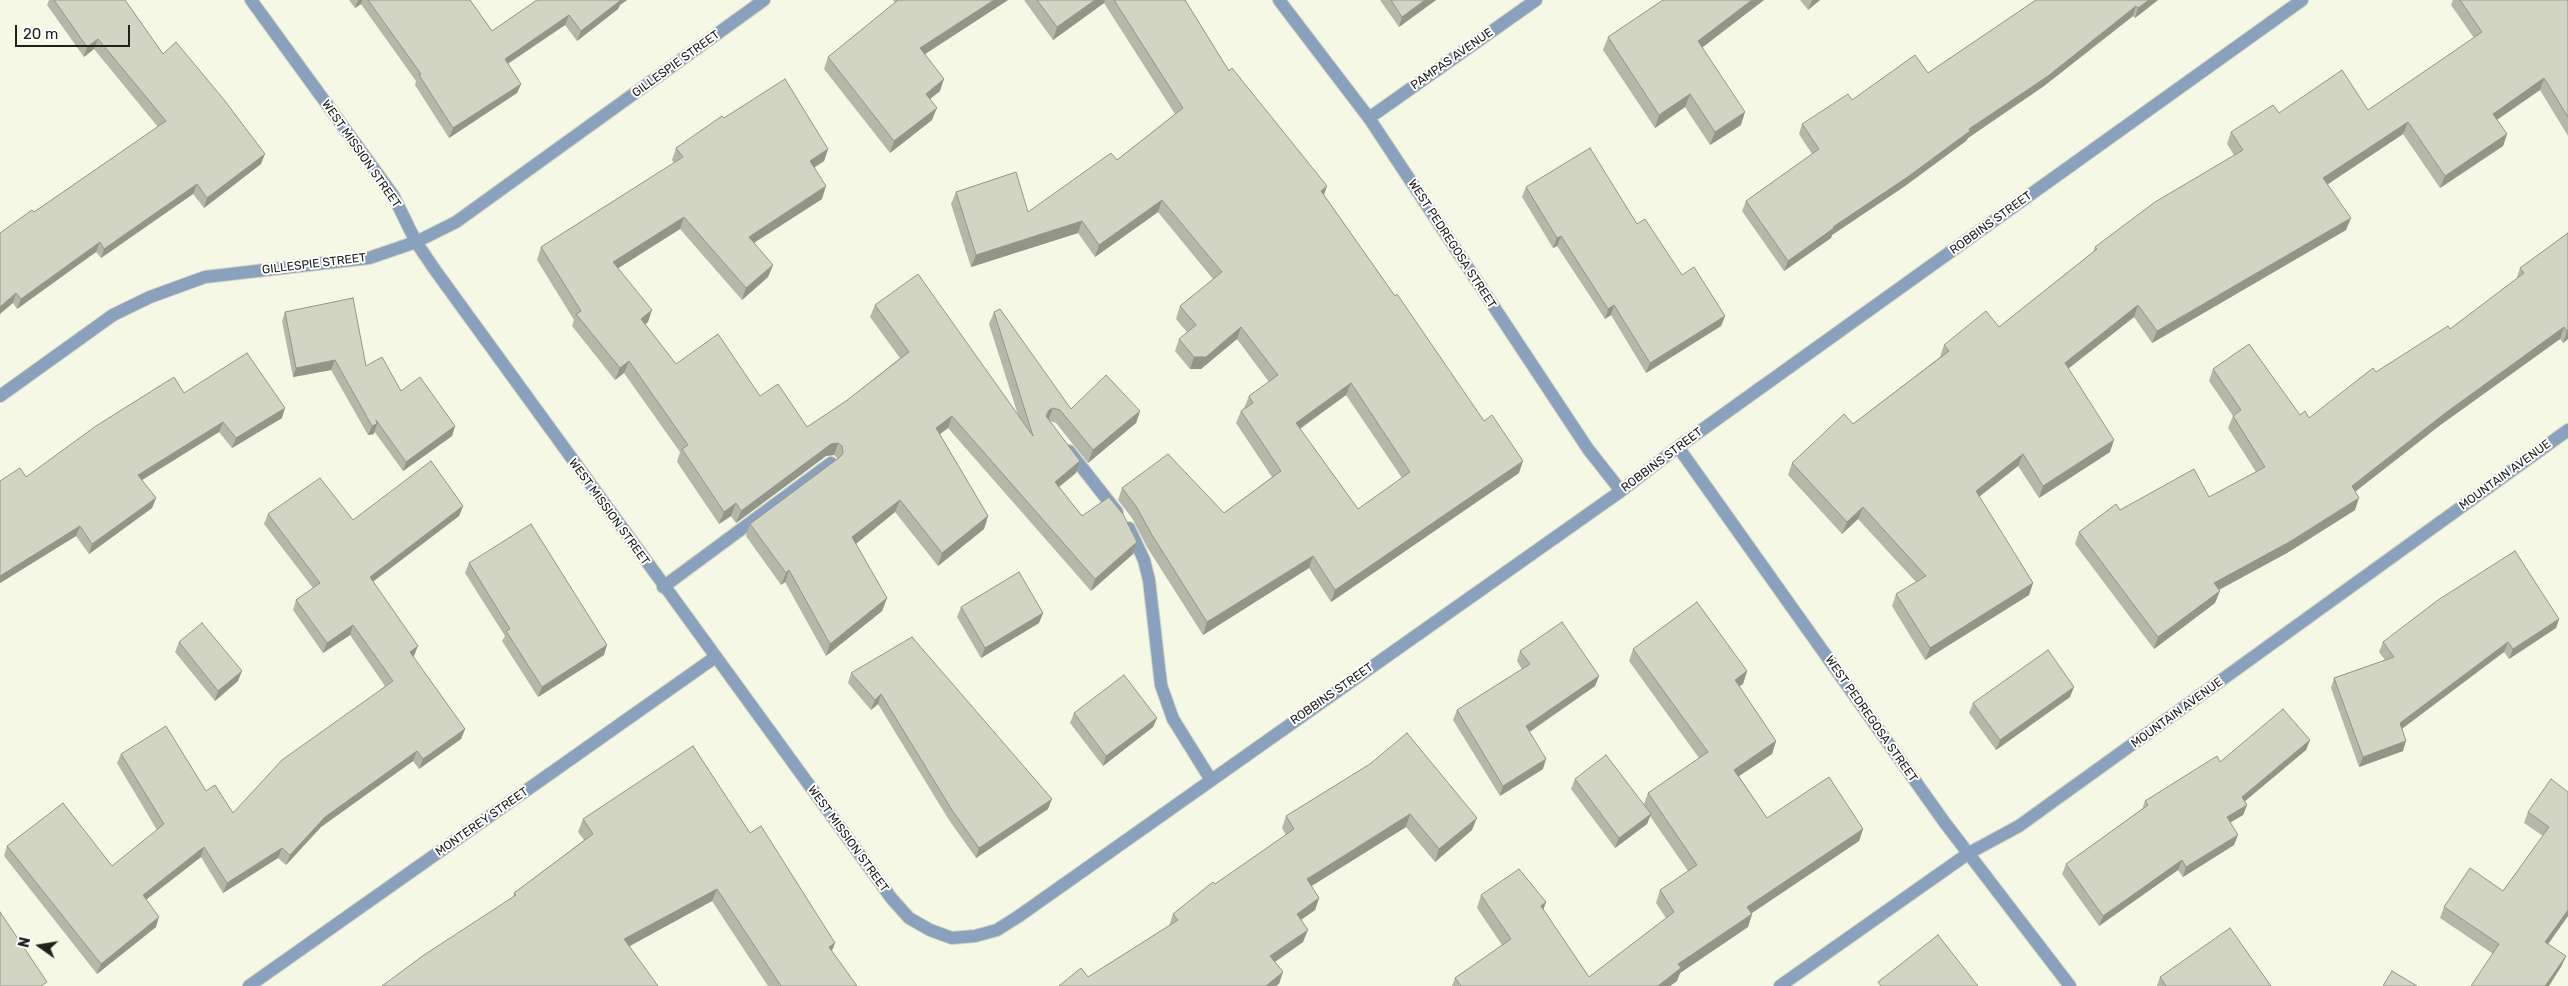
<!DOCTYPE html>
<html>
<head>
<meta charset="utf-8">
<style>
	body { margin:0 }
	#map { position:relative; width:2568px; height:986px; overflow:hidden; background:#f5f8e5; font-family:Rubik,sans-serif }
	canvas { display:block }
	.north { position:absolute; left:15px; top:921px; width:50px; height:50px; -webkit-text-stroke:4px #fff; paint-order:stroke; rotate:283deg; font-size:14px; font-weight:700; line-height:20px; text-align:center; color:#20211a }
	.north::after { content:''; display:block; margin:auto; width:18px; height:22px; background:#20211a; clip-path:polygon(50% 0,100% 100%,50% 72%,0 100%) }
	.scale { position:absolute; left:15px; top:25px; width:115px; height:22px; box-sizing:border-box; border:2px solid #20211a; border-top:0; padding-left:6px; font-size:15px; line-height:18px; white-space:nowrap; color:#20211a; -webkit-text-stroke:4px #fff; paint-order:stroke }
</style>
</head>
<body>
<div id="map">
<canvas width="2568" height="986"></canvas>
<div class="north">N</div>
<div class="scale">20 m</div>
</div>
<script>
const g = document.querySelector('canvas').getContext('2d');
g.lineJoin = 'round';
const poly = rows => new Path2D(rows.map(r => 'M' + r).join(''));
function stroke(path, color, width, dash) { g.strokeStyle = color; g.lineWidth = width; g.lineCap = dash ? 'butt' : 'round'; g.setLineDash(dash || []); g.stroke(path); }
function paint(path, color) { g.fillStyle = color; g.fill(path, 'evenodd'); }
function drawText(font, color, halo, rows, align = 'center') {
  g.font = font + ' Rubik,sans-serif'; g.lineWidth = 4; g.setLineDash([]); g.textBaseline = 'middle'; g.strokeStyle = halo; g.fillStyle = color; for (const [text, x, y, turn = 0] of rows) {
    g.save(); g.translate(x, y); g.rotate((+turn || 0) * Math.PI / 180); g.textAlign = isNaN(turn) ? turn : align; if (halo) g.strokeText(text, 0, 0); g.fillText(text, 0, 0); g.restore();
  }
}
const service = poly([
	[1069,451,1117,512],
	[1129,528,1144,560,1149,580,1161,685,1173,719,1211,780],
	[663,587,831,463]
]);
const minor = poly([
	[1279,0,1369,118,1588,449,1621,491],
	[1369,118,1536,0],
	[0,396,113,315,150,297,205,277,369,258,416,242,456,222,764,0],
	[1678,447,1945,823,2070,986],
	[1019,916,1621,491,1678,447,2302,0],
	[249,986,714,658],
	[1780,986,1969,853,2019,826,2568,430]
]);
const tertiary = poly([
	[251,0,393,195,416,242,435,270,892,899,909,918,930,930,952,938,975,936,997,930,1019,916]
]);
stroke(service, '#cfd1c0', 14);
stroke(minor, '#cfd1c0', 14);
stroke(tertiary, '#cfd1c0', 14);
stroke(service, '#89a1bd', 12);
stroke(minor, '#89a1bd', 12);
stroke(tertiary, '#89a1bd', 12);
paint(poly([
	[49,0,125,0,163,54,261,164,204,208,193,194,101,258,96,252,17,309,13,303,34,212,158,127,94,49,84,57,47,5],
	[349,0,470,0,492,31,537,0,627,0,620,5,618,9,577,41,565,25,508,64,521,84,517,93,449,138,415,85,416,81,361,4,355,8],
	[893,0,1008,0,925,54,940,91,930,99,932,120,890,153,824,69,828,57,895,3],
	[1024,0,1185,0,1229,71,1324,195,1519,473,1331,602,1309,568,1203,635,1147,547,1132,518,1118,500,1122,488,1224,513,1272,477,1236,423,1241,411,1244,408,1249,396,1269,382,1237,339,1201,369,1190,369,1175,351,1179,339,1187,332,1176,319,1180,306,1213,279,1158,212,1095,257,1078,233,971,267,951,204,956,192,1028,212,1117,160,1175,114,1104,3,1053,40],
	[1346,395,1402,478,1358,509,1300,429],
	[1380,0,1436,0,1399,27],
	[1663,0,1764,0,1702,47,1741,125,1710,145,1685,107,1655,128,1603,50,1608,37],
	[1800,0,1820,0,1808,10],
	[2036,0,2158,0,2135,18,2133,16,2044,86,1968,138,1966,141,1905,186,1832,235,1831,238,1784,271,1742,211,1746,201,1812,154,1799,134,1802,124,1852,100,1928,73],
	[2453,0,2568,0,2568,136,2540,90,2497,120,2507,134,2503,146,2440,188,2403,134,2328,184,2346,230,2152,343,2134,317,2068,369,2110,452,2039,498,2018,466,1979,497,2033,583,2029,595,1925,660,1892,606,1896,594,1916,582,1858,519,1842,534,1788,475,1792,463,1853,424,1940,357,1944,345,1999,327,2093,252,2095,247,2234,155,2227,144,2231,132,2279,113,2368,110,2474,38,2451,5],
	[724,118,828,149,824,161,814,168,822,199,754,243,773,265,768,277,742,300,680,229,618,268,648,322,645,324,676,364,760,396,807,427,846,401,900,358,870,317,875,305,1018,415,989,324,994,312,1071,409,1140,411,1136,423,1088,463,1056,423,1050,421,1076,473,1059,487,1082,516,1137,542,1133,554,1091,591,948,428,940,434,988,516,984,529,938,566,895,512,856,544,887,598,882,611,826,656,785,582,781,585,746,536,750,524,838,459,834,455,826,456,736,523,731,516,719,524,677,462,680,452,624,373,615,380,572,326,574,320,537,260,541,247,674,163,672,160,676,148],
	[1526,187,1637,224,1682,275,1725,316,1721,326,1646,373,1611,315,1605,319,1557,246,1553,248,1522,197],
	[2568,233,2568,339,2563,343,2560,339,2439,426,2355,492,2355,510,2287,553,2219,590,2215,603,2154,649,2075,544,2079,532,2120,510,2209,497,2256,472,2228,428,2233,416,2209,381,2213,369,2300,415,2309,418,2376,372,2450,329,2516,280,2520,268],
	[285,312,366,366,401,391,455,426,452,436,403,471,374,431,374,434,368,435,331,370,293,377,282,321],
	[184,393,282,418,232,448,219,432,142,480,156,498,152,508,89,554,76,536,0,583,0,481,26,477],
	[463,506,459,516,373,581,414,656,413,657,465,729,461,739,419,769,413,761,321,827,286,865,278,858,223,893,201,857,146,900,156,927,97,974,4,856,7,846,112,866,157,830,117,763,121,754,206,791,233,813,385,686,350,635,323,653,293,610,296,600,313,588,264,524,268,514,353,520],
	[469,563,604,655,538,697,502,641,505,636,465,573],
	[961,607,1043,613,1039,623,981,658,957,617],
	[2559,619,2556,628,2509,659,2504,652,2402,729,2403,751,2359,767,2331,688,2334,678,2385,660,2379,652,2383,642],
	[179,642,238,681,215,701,175,652],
	[1633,649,1747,671,1743,684,1739,686,1776,741,1772,754,1739,776,1767,818,1863,829,1859,841,1752,913,1752,914,1748,927,1680,973,1677,981,1670,986,1452,986,1455,978,1502,945,1477,908,1481,895,1546,902,1543,910,1589,977,1666,918,1656,903,1660,890,1688,871,1650,816,1647,824,1615,848,1571,789,1575,779,1644,804,1648,793,1699,758,1629,661],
	[1520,651,1599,676,1595,686,1530,732,1543,769,1500,796,1453,720,1457,710,1522,669,1517,661],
	[851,673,1048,809,976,858,949,820,878,704,871,710,848,683],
	[2070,697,1996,750,1969,713,1973,703],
	[1074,713,1157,718,1153,727,1103,766,1070,723],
	[2310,740,2306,750,2245,801,2247,805,2243,815,2230,822,2234,845,2183,877,2178,870,2099,926,2062,874,2066,864,2142,809,2145,801,2220,762],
	[1370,764,1472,830,1435,862,1406,827,1311,886,1319,898,1315,910,1301,920,1303,942,1275,962,1279,984,1088,977,1169,926,1173,914,1286,835,1282,828,1286,816],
	[2568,792,2568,916,2548,944,2566,956,2561,967,2492,953,2440,918,2444,907,2503,891,2543,836,2524,823,2528,812],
	[583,819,750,833,835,943,832,951,857,986,768,986,712,901,629,946,513,897,514,893,584,840,578,832],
	[2160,977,2271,986,2157,986]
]), '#b5b7a8');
paint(poly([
	[358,0,362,0,361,4,355,8],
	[619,0,627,0,620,5,618,9,577,41,581,31],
	[994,0,1008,0,916,60,920,48],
	[1095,0,1105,0,1104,3,1053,40,1057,27],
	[1425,0,1436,0,1399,27,1402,17],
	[1752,0,1764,0,1694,54,1698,41],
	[1812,0,1820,0,1808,10],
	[2149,0,2158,0,2135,18,2138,8],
	[2136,6,2133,16,2044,86,1968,138,1966,141,1905,186,1832,235,1831,238,1784,271,1788,261,1833,227,1969,129],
	[569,15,565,25,501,68,505,59],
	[98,39,94,49,84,57,87,47],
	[2544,78,2540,90,2489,125,2493,114],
	[944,79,940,91,921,106,926,94],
	[521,84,517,93,449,138,453,128],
	[1690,94,1685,107,1655,128,1659,115],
	[937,108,932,120,890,153,894,141],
	[1745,112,1741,125,1710,145,1715,132],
	[2408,122,2403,134,2319,190,2323,178],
	[2507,134,2503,146,2440,188,2445,176],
	[828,149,824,161,805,173,810,161],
	[265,154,261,164,204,208,207,198],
	[197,184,193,194,101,258,104,249],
	[826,186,822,199,744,249,749,237],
	[1327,186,1323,198,1321,191],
	[1162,200,1158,212,1095,257,1099,245],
	[684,217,680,229,609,274,613,262],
	[2351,218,2346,230,2152,343,2157,331],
	[1082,221,1078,233,971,267,976,255],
	[1561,236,1557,246,1553,248,1557,238],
	[100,242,96,252,17,309,21,299],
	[773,265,768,277,742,300,746,288],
	[16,293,13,303,0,314,0,307],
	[1614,305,1611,315,1605,319,1608,309],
	[2138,305,2134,317,2060,375,2065,363],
	[652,310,648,322,636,332,641,319],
	[1725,316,1721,326,1646,373,1650,363],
	[1241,327,1237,339,1201,369,1190,369,1194,357],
	[2564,327,2560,339,2439,426,2347,498,2352,486,2444,414],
	[2568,330,2568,339,2563,343,2567,331],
	[335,360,331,370,293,377,296,368],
	[629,361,624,373,615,380,620,368],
	[1351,383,1346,395,1291,435,1296,423],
	[285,408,282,418,232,448,236,438],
	[1053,408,1048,420,1045,422,1049,410],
	[1140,411,1136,423,1088,463,1093,450],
	[952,416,948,428,932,440,936,428],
	[223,422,219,432,134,485,138,475],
	[377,424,374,434,368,435,372,426],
	[455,426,452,436,403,471,406,462],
	[2114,440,2110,452,2039,498,2043,486],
	[838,443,834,455,826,456,736,523,741,511,831,444],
	[2023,454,2018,466,1971,503,1976,491],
	[1080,461,1076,473,1050,494,1055,482],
	[1523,461,1519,473,1331,602,1335,590],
	[156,498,152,508,89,554,92,544],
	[2359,498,2355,510,2287,553,2209,595,2214,583],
	[900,500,895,512,848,550,852,537],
	[736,503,731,516,719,524,724,512],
	[463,506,459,516,366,587,370,577],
	[1863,507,1858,519,1842,534,1847,522],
	[988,516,984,529,938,566,942,553],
	[80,526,76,536,0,583,0,576],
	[1137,542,1133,554,1091,591,1095,579],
	[1313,556,1309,568,1203,635,1207,622],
	[789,570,785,582,781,585,786,573],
	[2033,583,2029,595,1925,660,1930,648],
	[2220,591,2215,603,2154,649,2158,637],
	[887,598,882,611,826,656,830,644],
	[1043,613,1039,623,981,658,985,648],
	[2559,619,2556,628,2509,659,2513,649],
	[353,625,350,635,323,653,327,643],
	[2508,642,2504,652,2396,733,2400,723],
	[607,645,604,655,538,697,542,687],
	[418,646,414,656,406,662,410,652],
	[242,671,238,681,215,701,218,691],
	[1747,671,1743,684,1730,693,1735,680],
	[1599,676,1595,686,1523,736,1526,726],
	[2074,687,2070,697,1996,750,2000,740],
	[881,694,878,704,871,710,875,700],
	[1157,718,1153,727,1103,766,1106,756],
	[465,729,461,739,419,769,423,759],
	[2310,740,2306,750,2238,807,2242,797],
	[1776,741,1772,754,1730,782,1734,770],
	[2406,741,2403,751,2359,767,2363,757],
	[417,751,413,761,321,827,286,865,290,855,325,817],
	[1546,759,1543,769,1500,796,1503,786],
	[1052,799,1048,809,976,858,979,848],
	[2247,805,2243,815,2223,827,2227,817],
	[1410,814,1406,827,1302,892,1307,879],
	[1651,814,1647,824,1615,848,1619,838],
	[1477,818,1472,830,1435,862,1439,849],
	[1863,829,1859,841,1743,919,1747,907],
	[2238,835,2234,845,2183,877,2186,867],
	[204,847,201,857,139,905,143,895],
	[282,848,278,858,223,893,227,883],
	[2182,860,2178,870,2099,926,2103,916],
	[717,889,712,901,619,952,624,939],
	[1319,898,1315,910,1292,926,1297,914],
	[1546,902,1542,914,1541,906],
	[2568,910,2568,916,2541,954,2545,942],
	[1752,914,1748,927,1680,973,1677,981,1670,986,1658,986,1678,964],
	[159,917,156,927,97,974,101,964],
	[1308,930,1303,942,1266,968,1270,956],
	[835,943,830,955,829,947],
	[2566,956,2561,967,2549,986,2545,986],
	[1283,972,1279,984,1276,986,1266,986]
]), '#939588');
const building = poly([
	[54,0,125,0,163,54,176,42,225,101,265,154,207,198,197,184,104,249,100,242,21,299,16,293,0,307,0,233,32,210,34,212,166,121,98,39,87,47,54,0],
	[368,0,470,0,492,31,537,0,621,0,581,31,569,15,505,59,521,84,453,128,419,75,421,74,368,0],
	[898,0,994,0,920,48,944,79,926,94,937,108,894,141,828,57,898,0],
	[1037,0,1095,0,1057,27,1037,0],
	[1114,0,1185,0,1229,71,1232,68,1327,186,1321,191,1395,296,1397,294,1484,421,1492,415,1523,461,1335,590,1313,556,1207,622,1152,535,1136,506,1122,488,1168,454,1224,513,1281,471,1241,411,1253,403,1249,396,1278,375,1241,327,1206,357,1194,357,1179,339,1196,325,1180,306,1222,272,1162,200,1099,245,1082,221,976,255,956,192,1016,172,1028,212,1111,153,1117,160,1183,108,1114,0],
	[1351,383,1410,472,1358,509,1296,423,1351,383],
	[1391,0,1425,0,1402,17,1391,0],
	[1663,0,1752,0,1698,41,1745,112,1715,132,1690,94,1659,115,1608,37,1663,0],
	[2036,0,2149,0,2138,8,2136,6,2048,76,1969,129,1970,131,1909,176,1833,227,1834,228,1788,261,1746,201,1819,149,1802,124,1848,94,1852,100,1915,55,1928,73,2036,0],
	[2460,0,2568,0,2568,117,2544,78,2493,114,2507,134,2445,176,2408,122,2323,178,2351,218,2157,331,2138,305,2065,363,2114,440,2043,486,2023,454,1976,491,2033,583,1930,648,1896,594,1926,576,1863,507,1847,522,1792,463,1844,414,1853,424,1949,351,1944,345,1986,311,1999,327,2097,249,2095,247,2155,202,2243,150,2231,132,2273,105,2279,113,2342,70,2368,110,2482,32,2460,0],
	[785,79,828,149,810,161,826,186,749,237,773,265,746,288,684,217,613,262,652,310,641,319,676,364,718,334,760,396,778,384,807,427,846,401,909,352,875,305,918,274,1033,436,994,312,1000,309,1071,409,1106,375,1140,411,1093,450,1060,410,1053,408,1049,410,1046,416,1080,461,1055,482,1082,516,1109,497,1123,514,1137,542,1095,579,952,416,936,428,988,516,942,553,900,500,852,537,887,598,830,644,789,570,786,573,750,524,840,457,843,453,842,446,838,443,831,444,741,511,736,503,724,512,682,449,688,445,629,361,620,368,576,314,581,311,541,247,683,157,676,148,722,116,724,118,785,79],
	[1590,148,1637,224,1645,219,1682,275,1694,267,1725,316,1650,363,1614,305,1608,309,1561,236,1557,238,1526,187,1590,148],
	[2568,233,2568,330,2567,331,2564,327,2444,414,2352,486,2359,498,2291,541,2214,583,2220,591,2158,637,2079,532,2116,504,2120,510,2194,469,2209,497,2265,467,2233,416,2241,410,2213,369,2249,344,2300,415,2305,411,2309,418,2373,368,2376,372,2448,326,2450,329,2524,273,2520,268,2568,233],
	[353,298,366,366,382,357,401,391,420,377,455,426,406,462,376,420,377,424,372,426,335,360,296,368,285,312,353,298],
	[247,353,285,408,236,438,223,422,138,475,156,498,92,544,80,526,0,576,0,481,20,468,26,477,96,426,174,377,184,393,247,353],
	[431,461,463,506,370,577,418,646,410,652,465,729,423,759,417,751,325,817,290,855,282,848,227,883,204,847,143,895,159,917,101,964,7,846,63,803,112,866,164,824,121,754,166,726,206,791,215,785,233,813,282,760,393,681,353,625,327,643,296,600,320,583,268,514,320,478,353,520,431,461],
	[531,524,607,645,542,687,506,631,510,629,469,563,531,524],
	[2515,551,2559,619,2513,649,2508,642,2400,723,2406,741,2363,757,2334,678,2394,657,2383,642,2438,600,2515,551],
	[1019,572,1043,613,985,648,961,607,1019,572],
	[1697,602,1747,671,1735,680,1776,741,1734,770,1767,818,1829,777,1863,829,1747,907,1752,914,1678,964,1681,968,1658,986,1461,986,1455,978,1511,939,1481,895,1519,869,1546,902,1541,906,1589,977,1674,912,1660,890,1697,865,1648,793,1708,752,1633,649,1697,602],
	[1562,622,1599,676,1526,726,1546,759,1503,786,1457,710,1530,664,1520,651,1562,622],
	[202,623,242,671,218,691,179,642,202,623],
	[912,637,1052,799,979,848,952,810,881,694,875,700,851,673,912,637],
	[2048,650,2074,687,2000,740,1973,703,2048,650],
	[1124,675,1157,718,1106,756,1074,713,1124,675],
	[2283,709,2310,740,2242,797,2247,805,2227,817,2238,835,2186,867,2182,860,2103,916,2066,864,2148,805,2145,801,2217,756,2220,762,2283,709],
	[1407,733,1477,818,1439,849,1410,814,1307,879,1319,898,1297,914,1308,930,1270,956,1283,972,1266,986,1059,986,1081,968,1088,977,1178,920,1173,914,1213,882,1215,884,1294,829,1286,816,1370,764,1407,733],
	[693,746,750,833,761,826,835,943,829,947,857,986,781,986,717,889,624,939,658,986,382,986,424,955,516,895,514,893,593,834,583,819,693,746],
	[1606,755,1651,814,1619,838,1575,779,1606,755],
	[2551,779,2568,792,2568,910,2545,942,2566,956,2545,986,2471,986,2499,944,2444,907,2470,868,2503,891,2549,827,2528,812,2551,779],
	[0,912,47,982,41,986,0,986,0,912],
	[2230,928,2271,986,2166,986,2160,977,2230,928],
	[1938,935,1978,986,1881,986,1878,982,1938,935],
	[2392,971,2417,986,2383,986,2392,971]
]);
paint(building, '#d2d5c3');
stroke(building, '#939588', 1);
drawText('12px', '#20211a', '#fff', [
	["PAMPAS AVENUE",1452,59,-35],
	["GILLESPIE STREET",676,64,-36],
	["WEST MISSION STREET",361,154,55],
	["ROBBINS STREET",1991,223,-36],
	["WEST PEDREGOSA STREET",1452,244,57],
	["GILLESPIE STREET",314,264,-7],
	["ROBBINS STREET",1662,460,-37],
	["MOUNTAIN AVENUE",2505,475,-36],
	["WEST MISSION STREET",609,512,54],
	["ROBBINS STREET",1332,694,-35],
	["MOUNTAIN AVENUE",2177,713,-36],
	["WEST PEDREGOSA STREET",1871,719,55],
	["MONTEREY STREET",482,822,-35],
	["WEST MISSION STREET",848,839,54]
]);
</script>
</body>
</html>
